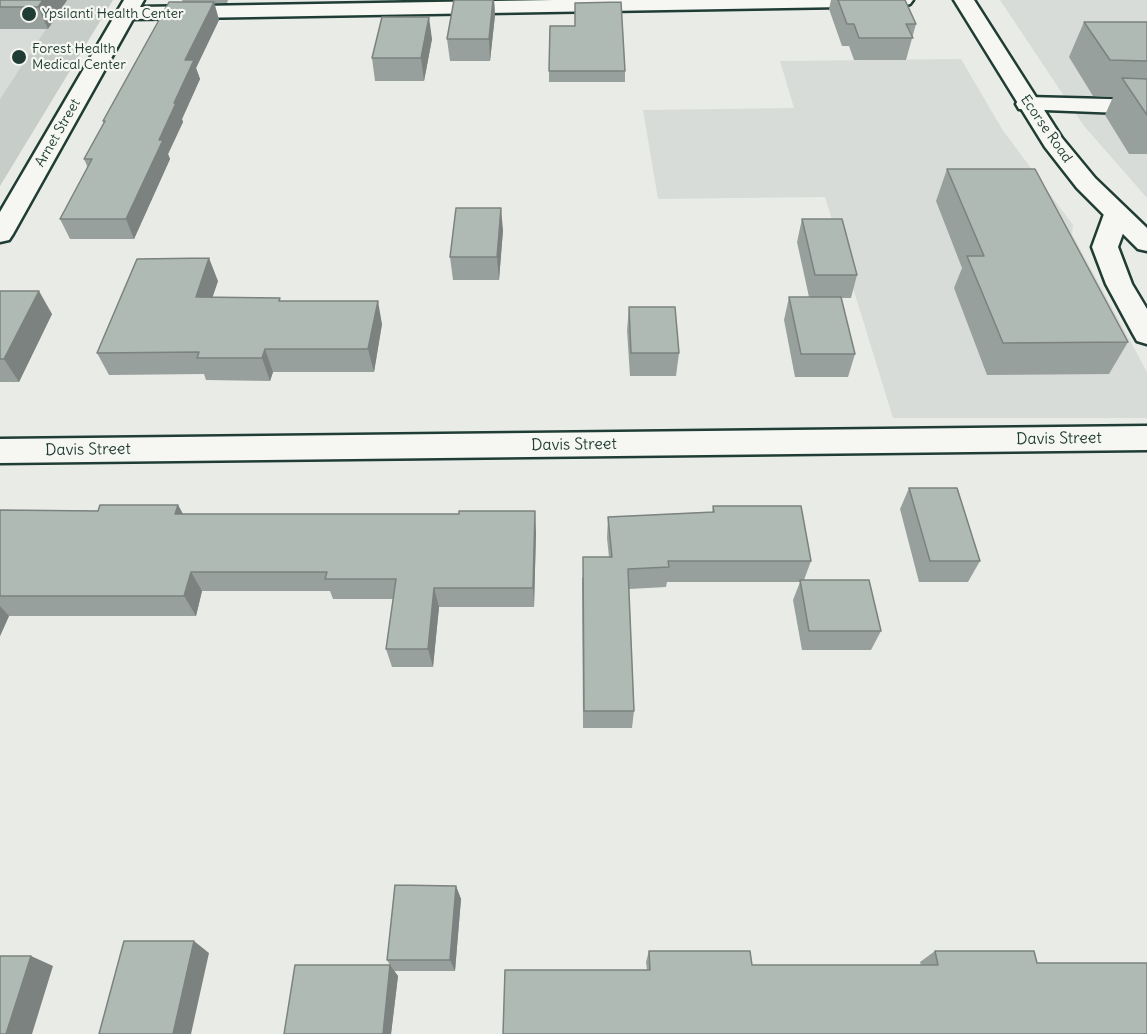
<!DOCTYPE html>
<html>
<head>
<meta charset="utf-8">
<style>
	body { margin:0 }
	canvas { display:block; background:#e9ebe7 }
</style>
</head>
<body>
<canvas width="1147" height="1034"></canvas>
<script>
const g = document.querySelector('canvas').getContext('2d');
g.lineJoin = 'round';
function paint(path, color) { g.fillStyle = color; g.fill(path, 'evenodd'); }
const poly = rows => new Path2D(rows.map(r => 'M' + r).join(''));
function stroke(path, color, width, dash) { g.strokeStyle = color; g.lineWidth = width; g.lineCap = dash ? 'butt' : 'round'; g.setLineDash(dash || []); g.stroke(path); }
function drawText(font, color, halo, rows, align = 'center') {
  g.font = font + ' Delius,sans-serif'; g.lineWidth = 4.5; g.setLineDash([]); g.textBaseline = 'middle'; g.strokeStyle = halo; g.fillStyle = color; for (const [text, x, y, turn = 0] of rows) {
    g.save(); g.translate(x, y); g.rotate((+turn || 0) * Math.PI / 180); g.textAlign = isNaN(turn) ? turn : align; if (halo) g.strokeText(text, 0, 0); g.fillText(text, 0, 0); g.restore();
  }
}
paint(poly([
	[0,0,76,0,0,115],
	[1000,0,1147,0,1147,198,1084,126],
	[961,59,1002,129,1073,225,1072,234,1147,372,1147,418,893,418,825,197,658,199,643,110,794,108,780,61]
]), '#d8dcd8');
paint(poly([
	[65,0,113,0,0,186,0,99]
]), '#c7cec9');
const street = poly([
	[124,0,144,0,140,7,553,0,913,0,910,4,903,6,133,19,13,234,9,240,0,242,0,212,124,0],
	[1027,97,1147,100,1147,114,1019,109,1016,104,1019,99,1027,97],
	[1147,426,1147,450,0,463,0,439,1147,426]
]);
const secondary = poly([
	[1117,206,1126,209,1130,214,1118,247,1132,284,1147,309,1147,344,1137,341,1133,334,1106,284,1092,247,1104,214,1108,209,1117,206]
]);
const primary = poly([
	[954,0,974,0,1062,138,1095,178,1147,228,1147,251,1138,249,1077,188,1045,147,954,0]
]);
stroke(street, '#1f3d34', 5);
stroke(secondary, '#1f3d34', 5);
stroke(primary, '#1f3d34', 5);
paint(street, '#f6f6f2');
paint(secondary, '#f6f6f2');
paint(primary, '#f6f6f2');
paint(poly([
	[0,0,67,0,48,29,0,29],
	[182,0,228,0,227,3,214,3,219,20,196,68,200,79,182,119,183,122,168,154,170,159,134,239,70,239,60,219,88,168,84,159,104,123,103,121,183,2],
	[493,0,494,0,495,15,490,61,450,61,447,39],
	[831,0,838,0,916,24,906,60,854,60,849,46,842,46,829,9],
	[1084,22,1147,22,1147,154,1129,154,1105,115,1113,97,1093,96,1069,57],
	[432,39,424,81,375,81,372,58],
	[549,71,625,71,625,82,549,82],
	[947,169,1128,342,1109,374,987,375,954,288,962,268,936,201],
	[802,219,857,275,851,298,841,298,855,354,848,377,795,377,784,320,789,297,809,297,797,242],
	[503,230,499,280,453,280,450,257],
	[218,281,212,297,281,301,382,324,374,372,273,372,270,381,206,380,204,374,109,375,97,353],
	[0,291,52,314,19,382,0,382],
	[629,307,679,353,676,376,630,376,627,330],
	[909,488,980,561,968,582,919,582,900,509],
	[178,505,183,514,536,532,534,607,439,607,433,667,392,667,386,649,393,599,333,599,330,591,202,591,196,616,9,616,0,636,0,510,98,511],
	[713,506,811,561,804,580,881,631,871,650,802,650,793,600,800,582,667,582,666,587,629,589,634,711,632,728,583,728,582,578,609,557,607,538,608,517,712,512],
	[456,886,461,899,455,971,394,971,398,976,391,1034,284,1034,390,965,387,960],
	[649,951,752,965,921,965,920,962,935,951,1037,963,1147,963,647,970,646,962]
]), '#97a09c');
paint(poly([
	[43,0,67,0,48,29,38,7],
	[493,0,494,0,495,15,490,61,489,39],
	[214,2,219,20,196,68,200,79,182,119,183,122,168,154,170,159,134,239,126,219,174,103,185,60],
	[429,17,432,39,424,81,421,58],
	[501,208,503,230,499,280,497,257],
	[209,258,218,281,205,320,196,297],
	[39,291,52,314,19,382,4,359],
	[378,301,382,324,374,372,368,349],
	[265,349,273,372,270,381,262,358],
	[178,505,189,525,175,514],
	[535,511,536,532,534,607,533,588],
	[191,572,202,591,196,616,184,596],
	[434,588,439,607,433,667,428,649],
	[0,606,9,616,0,636],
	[456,886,461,899,455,971,450,960],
	[194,941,209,953,191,1034,173,1034],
	[31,956,53,966,32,1034,6,1034],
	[390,965,398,976,391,1034,383,1034]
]), '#7b827f');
const building = poly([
	[0,0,43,0,38,7,0,7,0,0],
	[454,0,493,0,489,39,447,39,454,0],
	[838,0,905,0,916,24,906,24,913,38,859,38,854,24,847,24,838,0],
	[169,2,214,2,185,60,194,60,174,103,176,103,159,140,163,140,126,219,60,219,92,159,84,159,105,121,103,121,169,2],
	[621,2,625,71,549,71,550,26,575,26,575,3,621,2],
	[382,17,429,17,421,58,372,58,382,17],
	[1084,22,1147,22,1147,61,1110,60,1084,22],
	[1122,78,1147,79,1147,115,1122,78],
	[947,169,1035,169,1128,342,1003,343,967,256,984,256,947,169],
	[456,208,501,208,497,257,450,257,456,208],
	[802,219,842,219,857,275,815,275,802,219],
	[209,258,196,297,280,298,279,301,378,301,368,349,265,349,262,358,197,358,199,352,97,353,137,259,209,258],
	[0,291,39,291,4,359,0,359,0,291],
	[789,297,841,297,855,354,801,354,789,297],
	[629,307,675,307,679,353,631,353,629,307],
	[909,488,957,488,980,561,930,561,909,488],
	[100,505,178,505,175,514,459,514,459,511,535,511,533,588,434,588,428,649,386,649,396,579,325,579,327,572,191,572,184,596,0,596,0,510,98,511,100,505],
	[713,506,801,506,811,561,668,561,669,567,628,569,634,711,584,711,583,557,612,557,608,517,714,512,713,506],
	[800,580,869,580,881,631,809,631,800,580],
	[395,885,456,886,450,960,387,960,395,885],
	[124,941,194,941,173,1034,99,1034,124,941],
	[649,951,750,951,752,965,938,965,935,951,1034,951,1037,963,1147,963,1147,1034,503,1034,505,970,650,970,649,951],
	[0,956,31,956,6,1034,0,1034,0,956],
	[295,965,390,965,383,1034,284,1034,295,965]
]);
paint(building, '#b0bab5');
stroke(building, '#7b827f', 1.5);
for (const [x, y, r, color] of [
	[29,14,8,"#1f3d34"],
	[19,57,8,"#1f3d34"]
]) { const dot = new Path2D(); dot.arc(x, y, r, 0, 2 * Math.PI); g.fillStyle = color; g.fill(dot); stroke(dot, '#f6f6f2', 2); }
drawText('14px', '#1f3d34', '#f6f6f2', [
	["Ypsilanti Health Center",42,14],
	["Forest Health",32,49],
	["Medical Center",32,65]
], 'left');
drawText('14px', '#1f3d34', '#f6f6f2', [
	["Ecorse Road",1046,129,55],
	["Arnet Street",58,133,-60]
]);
drawText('16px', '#1f3d34', '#f6f6f2', [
	["Davis Street",1059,439,-1],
	["Davis Street",574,445,-1],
	["Davis Street",88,450,-1]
]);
</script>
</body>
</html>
